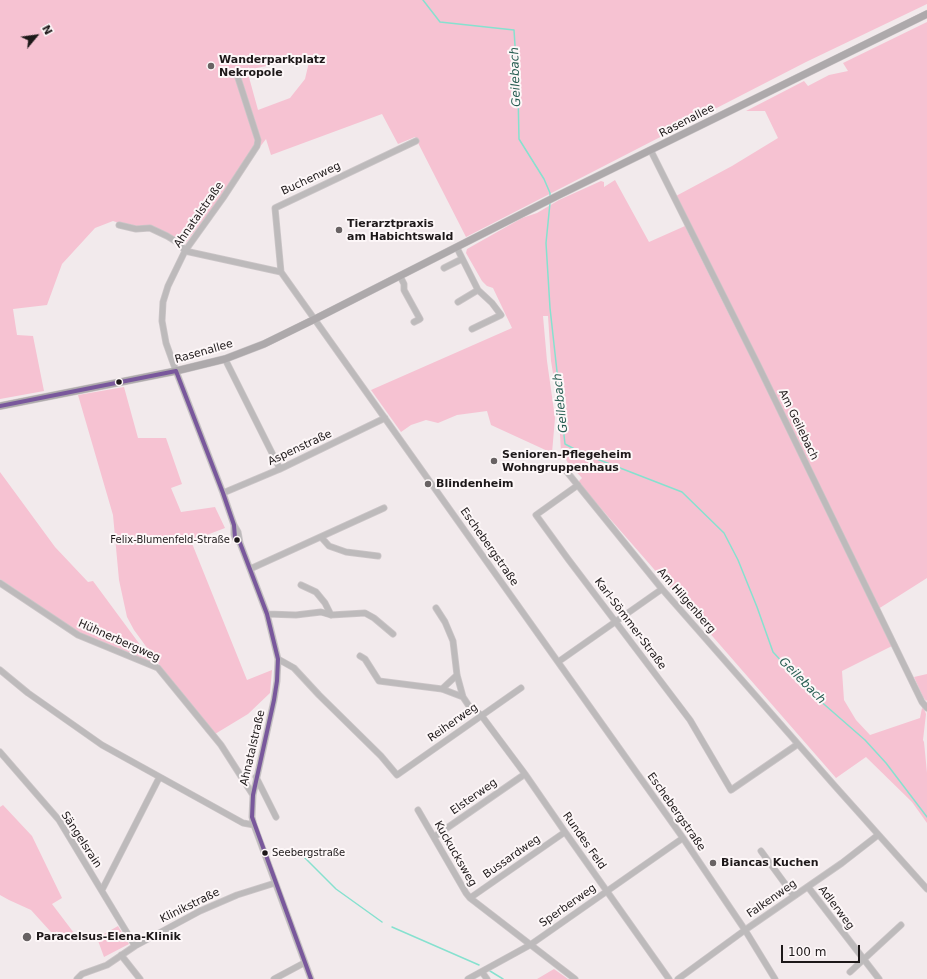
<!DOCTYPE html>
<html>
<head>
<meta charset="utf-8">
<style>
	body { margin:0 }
	#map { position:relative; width:927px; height:979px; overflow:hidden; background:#f2eaec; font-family:"DejaVu Sans",sans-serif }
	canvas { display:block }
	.north { position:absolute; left:16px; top:16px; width:40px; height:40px; -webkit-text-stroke:3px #fdf7f8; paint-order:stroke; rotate:61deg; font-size:11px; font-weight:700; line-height:16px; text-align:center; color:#1d1819 }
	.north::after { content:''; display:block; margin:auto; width:14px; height:18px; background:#1d1819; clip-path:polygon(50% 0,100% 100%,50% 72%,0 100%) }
	.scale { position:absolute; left:781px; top:945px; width:79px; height:18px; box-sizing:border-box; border:2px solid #1d1819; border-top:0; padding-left:5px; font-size:12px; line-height:14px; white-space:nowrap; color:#1d1819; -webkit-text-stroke:3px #fdf7f8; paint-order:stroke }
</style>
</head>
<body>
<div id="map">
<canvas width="927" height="979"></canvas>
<div class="north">N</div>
<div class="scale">100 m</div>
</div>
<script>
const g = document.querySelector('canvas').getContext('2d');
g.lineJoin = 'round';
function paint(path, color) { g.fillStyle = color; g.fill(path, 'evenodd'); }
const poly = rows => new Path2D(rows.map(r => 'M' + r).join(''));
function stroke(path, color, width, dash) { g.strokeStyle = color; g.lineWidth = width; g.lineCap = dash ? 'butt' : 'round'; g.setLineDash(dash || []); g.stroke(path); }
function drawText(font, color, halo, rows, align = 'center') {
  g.font = font + ' "DejaVu Sans",sans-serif'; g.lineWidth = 4; g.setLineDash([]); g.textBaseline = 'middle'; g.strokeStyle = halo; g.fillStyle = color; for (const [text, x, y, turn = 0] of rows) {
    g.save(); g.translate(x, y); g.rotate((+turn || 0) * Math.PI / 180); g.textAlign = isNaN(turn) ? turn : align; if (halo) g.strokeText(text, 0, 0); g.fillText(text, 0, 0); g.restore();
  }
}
paint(poly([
	[0,0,927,0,927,4,806,62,466,237,415,137,398,144,382,114,271,155,266,139,185,244,174,238,137,227,125,225,113,221,95,228,62,264,47,305,13,309,17,335,33,336,44,391,0,399],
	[291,61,309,62,305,79,290,98,258,110,247,70],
	[927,22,927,578,875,611,892,646,842,671,844,700,856,720,870,735,920,718,922,708,924,709,926,714,923,740,924,742,927,773,927,823,912,802,866,757,836,778,578,482,582,478,568,463,561,451,558,404,551,361,548,316,543,316,547,361,555,418,552,453,491,425,487,411,457,415,438,423,426,420,411,425,401,432,371,390,512,328,493,288,487,286,482,281,466,253,467,249,522,218,537,213,559,200,601,181,604,182,604,187,615,180,649,242,685,226,737,330,742,327,676,196,732,166,778,138,765,111,746,111,804,81,808,86,829,75,848,71,843,63],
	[124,387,138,438,166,438,182,484,171,488,181,512,215,507,225,528,191,541,247,680,272,670,270,693,248,714,215,734,161,667,134,630,127,617,119,580,113,515,78,395],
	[0,472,55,547,88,582,93,581,155,665,75,632,35,606,27,597,0,579],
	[927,674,927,700,926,701,923,697,914,677],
	[3,805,32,836,62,898,52,904,74,933,60,942,31,910,9,900,0,895,0,807],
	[118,926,129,944,104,957,97,938],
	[554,969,568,979,537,979]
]), '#f6c2d2');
stroke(poly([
	[423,0,440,22,514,30,518,92,519,139,544,179,550,193,550,197],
	[550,203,546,243,550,308,565,444,584,454,682,492,724,533,738,560,757,607,773,652,810,692,865,740,886,763,927,817],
	[299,852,336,889,382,922],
	[392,927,479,965],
	[490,971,503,979]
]), '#86e1cf', 1.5);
const minor = poly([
	[238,78,258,140,257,146,223,198,185,251,168,286,163,302,162,321,166,343,176,371,223,493,234,525,238,532,240,543,267,614,278,659,277,681,274,700,253,795,252,817,254,825,311,979],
	[651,151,758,365,922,702,927,708],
	[119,225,136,229,150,228,167,236,180,244,185,251,281,272,683,838,745,930,775,979],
	[457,248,478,290,492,303,501,315,472,329],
	[444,268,462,259],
	[281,272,275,208,416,141],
	[400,276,404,284,404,290,420,319,414,322],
	[458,302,478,290],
	[225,359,280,469],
	[563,467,662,589,834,785,927,889],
	[578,485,536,515,568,559,690,720,731,790,798,744],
	[223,493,280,469,385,418],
	[234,525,234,534,235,538,240,543],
	[321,537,329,546,346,552,378,556],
	[250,569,384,508],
	[0,583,78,635,158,668,221,745,253,795],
	[301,585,316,592,325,603,331,615],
	[436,608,445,622,453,641,457,675,463,697,469,706,481,715,525,774,565,832,669,979],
	[267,614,296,615,321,612,331,615,365,613,374,618,393,634],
	[360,656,365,659,379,681,442,689,463,697],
	[278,659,294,668,319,695,381,756,397,775,521,688],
	[558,662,662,589],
	[0,670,28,693,102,745,243,823,254,825],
	[442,689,457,675],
	[0,752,59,820,135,946],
	[256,777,276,817],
	[418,810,466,893,470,898,575,979],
	[434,837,525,774],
	[761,851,794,896],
	[808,887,879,979],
	[102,890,159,778],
	[470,898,565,832],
	[121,955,140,979],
	[482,972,487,979],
	[850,972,901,925],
	[77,979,82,974,107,965,135,946,200,911,237,895,275,883],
	[274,979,304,963],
	[468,979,530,945,683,838],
	[678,979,745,930,842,863,878,835]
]);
const major = poly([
	[0,406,176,371,225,359,264,344,315,319,557,196,927,14]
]);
stroke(minor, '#cbc5c7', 7);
stroke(major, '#cbc5c7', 8);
stroke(minor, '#bdbabb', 5.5);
stroke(major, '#ada9ab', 7);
stroke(poly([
	[176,371,223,493,234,525,235,538,240,543,267,614,278,659,277,681,274,700,253,795,252,817,311,979],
	[0,406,176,371]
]), '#79589c', 4);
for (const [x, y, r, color] of [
	[211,66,4,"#686263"],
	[339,230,4,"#686263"],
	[119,382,3.5,"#1d1819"],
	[494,461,4,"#686263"],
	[428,484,4,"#686263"],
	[237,540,3.5,"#1d1819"],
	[265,853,3.5,"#1d1819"],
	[713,863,4,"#686263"],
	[27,937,5,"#686263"]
]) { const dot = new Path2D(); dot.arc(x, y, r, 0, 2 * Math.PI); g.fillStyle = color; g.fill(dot); stroke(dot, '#fdf7f8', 1.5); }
drawText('10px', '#1d1819', '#fdf7f8', [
	["Felix-Blumenfeld-Straße",230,540],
	["Seebergstraße",272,853,"left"]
], 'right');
drawText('bold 11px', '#1d1819', '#fdf7f8', [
	["Wanderparkplatz",219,60],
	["Nekropole",219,73],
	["Tierarztpraxis",347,224],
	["am Habichtswald",347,237],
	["Senioren-Pflegeheim",502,455],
	["Wohngruppenhaus",502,468],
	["Blindenheim",436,484],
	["Biancas Kuchen",721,863],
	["Paracelsus-Elena-Klinik",36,937]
], 'left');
drawText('11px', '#1d1819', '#fdf7f8', [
	["Rasenallee",687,121,-27],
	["Buchenweg",311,179,-25],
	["Ahnatalstraße",199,215,-55],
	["Rasenallee",204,352,-16],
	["Am Geilebach",798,425,64],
	["Aspenstraße",300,448,-25],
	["Eschebergstraße",489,547,55],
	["Am Hilgenberg",686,601,49],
	["Karl-Sömmer-Straße",630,624,53],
	["Hühnerbergweg",119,641,24],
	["Reiherweg",453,723,-35],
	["Ahnatalstraße",253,748,-77],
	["Elsterweg",474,797,-35],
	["Eschebergstraße",676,812,55],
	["Sängelsrain",81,840,57],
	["Rundes Feld",584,841,55],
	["Kuckucksweg",455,854,60],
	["Bussardweg",512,857,-35],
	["Falkenweg",772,899,-35],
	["Klinikstraße",190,906,-26],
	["Sperberweg",568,906,-35],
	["Adlerweg",836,908,53]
]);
drawText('italic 12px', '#285e53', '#fdf7f8', [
	["Geilebach",516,77,-92],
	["Geilebach",561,403,-96],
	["Geilebach",802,681,45]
]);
</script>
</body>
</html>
